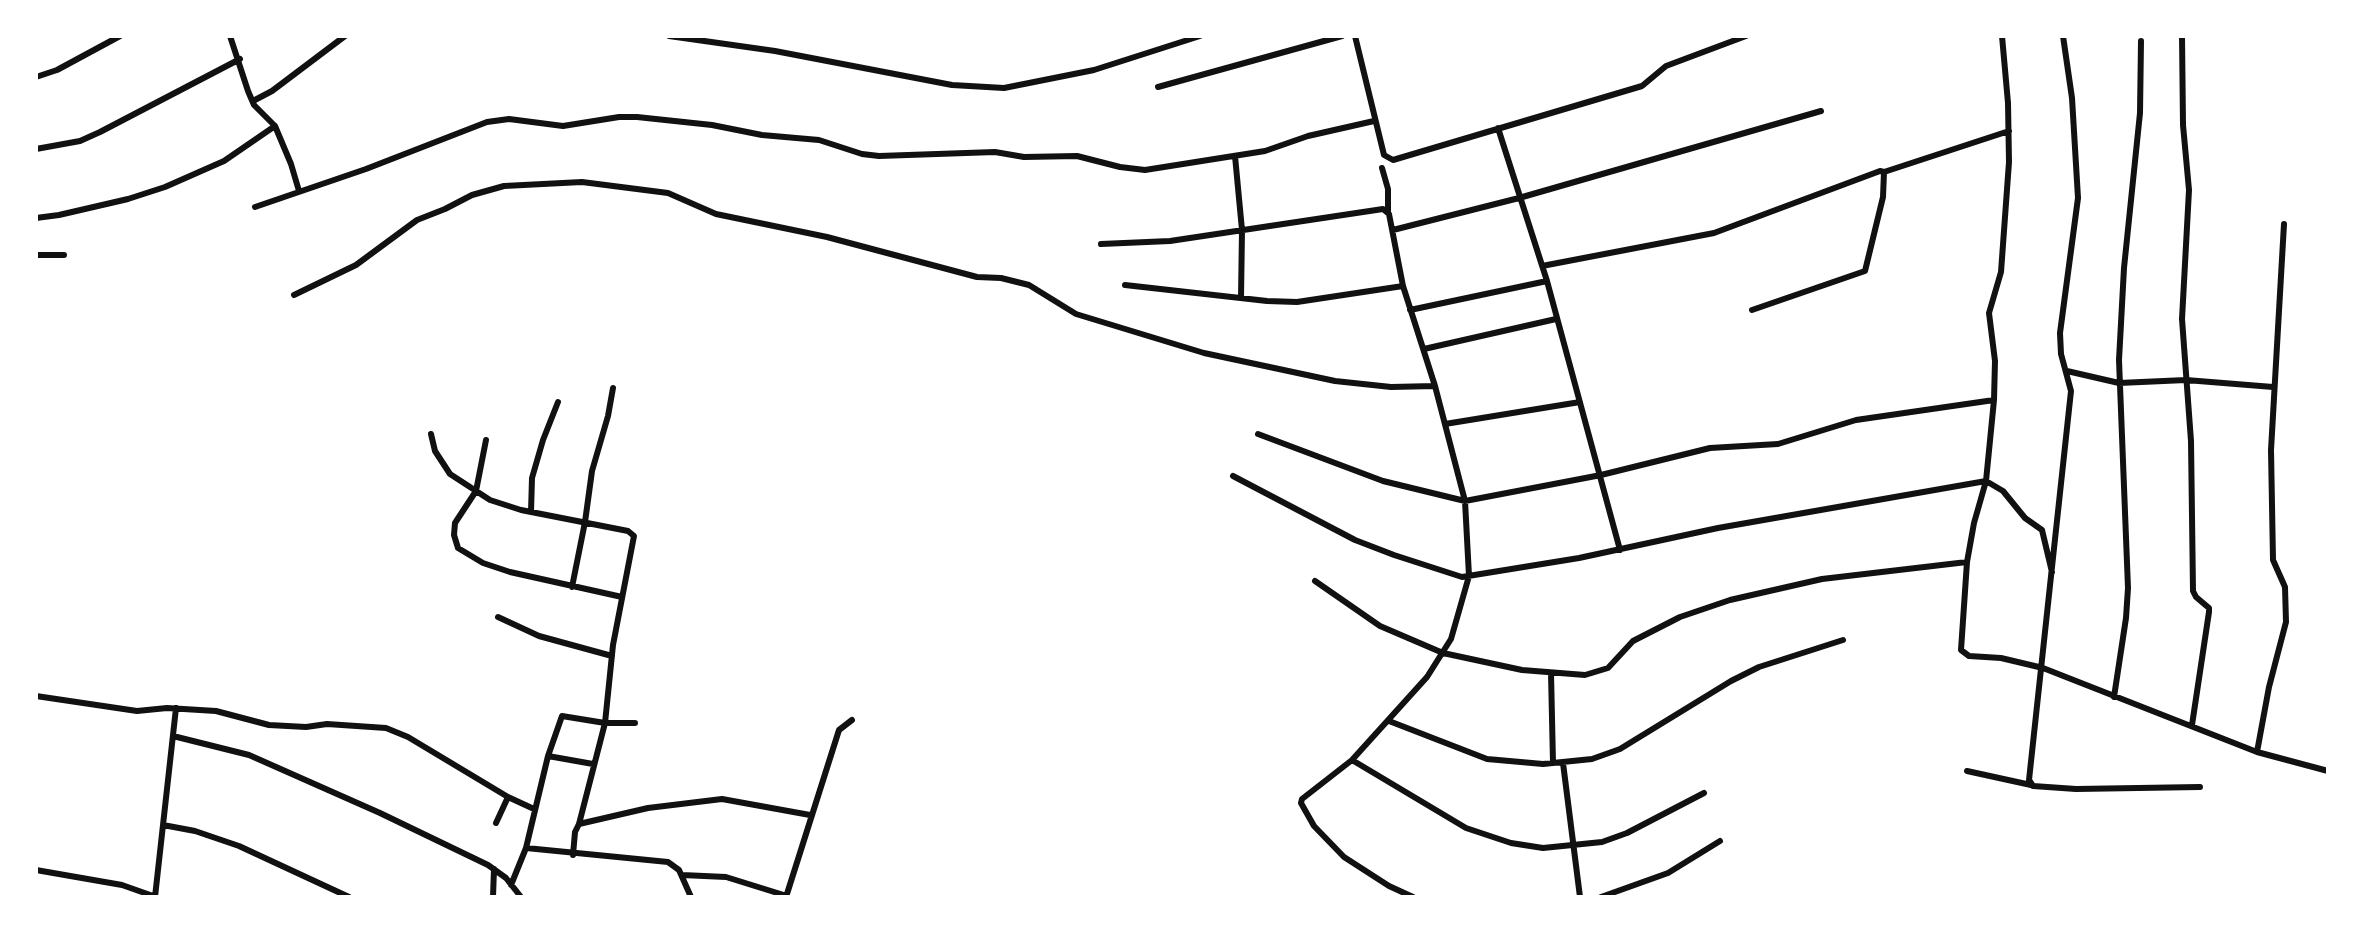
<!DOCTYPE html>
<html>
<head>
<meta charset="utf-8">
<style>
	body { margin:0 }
	#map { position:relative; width:2364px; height:933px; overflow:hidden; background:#fff; font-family:Commissioner,sans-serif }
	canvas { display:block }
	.frame { position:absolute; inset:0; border:38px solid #fff; pointer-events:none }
</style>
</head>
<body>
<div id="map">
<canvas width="2364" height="933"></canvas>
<div class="frame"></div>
</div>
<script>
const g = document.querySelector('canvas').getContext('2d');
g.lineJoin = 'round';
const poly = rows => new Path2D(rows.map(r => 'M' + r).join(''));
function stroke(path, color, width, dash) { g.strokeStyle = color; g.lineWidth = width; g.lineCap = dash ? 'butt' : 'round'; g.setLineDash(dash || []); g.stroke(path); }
stroke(poly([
	[230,36,248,91,254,105,275,126,291,164,299,191],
	[669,36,775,51,952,85,1004,88,1094,70,1200,36],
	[1355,36,1384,155,1393,160,1642,86,1666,66,1746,36],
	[2002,36,2008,103,2009,162,2001,272,1989,313,1995,361,1994,400,1986,481,1974,523,1967,562,1961,650,1969,656,2001,658,2043,668,2257,752,2328,771],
	[2063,36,2072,98,2078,198,2060,333,2061,354,2071,391,2029,780,2033,786,2076,789,2200,787],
	[2182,36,2183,125,2189,190,2182,319,2191,441,2193,591,2196,597,2209,608,2209,612,2192,725],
	[36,77,57,70,120,36],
	[1158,87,1342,36],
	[253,101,272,91,345,36],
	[1498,128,1547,281,1620,550],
	[36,149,80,141,100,132,240,59],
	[1235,156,1242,230,1241,298],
	[1382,168,1388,189,1388,211],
	[1884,172,2009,131],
	[255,207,366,169,487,122,509,119,563,126,619,117,637,117,712,125,762,135,819,140,862,154,879,156,995,152,1024,157,1077,156,1120,167,1145,170,1265,151,1308,136,1374,121],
	[36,218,59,215,128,199,165,187,224,161,275,126],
	[1393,230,1519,198,1821,111],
	[1101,244,1170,241,1383,209,1389,214,1403,286,1435,386,1465,501,1469,576,1451,639,1427,677,1352,760,1302,799,1301,803,1314,826,1344,857,1389,886,1413,897],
	[36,255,64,255],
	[1542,266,1714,233,1880,171,1884,172,1883,197,1865,271,1752,310],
	[1125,285,1267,301,1297,302,1403,286],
	[294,295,356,265,417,220,445,209,472,195,504,186,582,182,668,193,716,214,827,237,977,277,1001,278,1029,285,1076,314,1204,353,1335,381,1391,387,1435,386],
	[1410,310,1547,281],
	[1424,349,1556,319],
	[2067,371,2119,383,2186,380,2273,387],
	[1445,424,1580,402],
	[431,434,435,451,450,474,490,500,521,510,628,531,634,536,613,645,605,723,579,824,575,832,573,855],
	[1258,434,1383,481,1465,501,1601,475,1710,448,1778,444,1856,420,1994,400],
	[486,440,476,491,455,523,454,535,458,548,483,563,510,572,622,597],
	[1233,476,1355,540,1394,555,1462,577,1579,558,1718,528,1986,481,2003,491,2025,518,2042,530,2052,572],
	[531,512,532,478,543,440,558,402],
	[1315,581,1380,626,1443,653,1522,670,1585,675,1608,668,1633,641,1680,617,1730,600,1822,579,1967,562],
	[572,587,585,522,592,471,608,416,613,388],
	[498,617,539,636,612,656],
	[1551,673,1553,763],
	[36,696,137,711,167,708,216,711,269,725,306,727,327,724,386,728,408,737,508,797,496,823],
	[2114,697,2126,618,2128,588,2119,360,2124,268,2140,113,2141,41],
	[1389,721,1487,759,1543,764,1592,759,1620,749,1731,681,1759,667,1843,640],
	[173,736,249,755,380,813,488,865,506,878,521,897],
	[2257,752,2269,687,2286,622,2285,587,2273,560,2271,450,2284,224],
	[548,756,562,716,605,723,635,723],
	[1352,760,1466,828,1511,843,1543,848,1602,842,1627,833,1704,793],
	[1563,763,1580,897],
	[1967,771,2031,785],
	[508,797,534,809],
	[579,824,648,808,722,799,810,815],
	[163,825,195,831,239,846,349,897],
	[526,848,668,862,679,870,691,897],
	[36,870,122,885,156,897],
	[682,875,726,877,787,896],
	[511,885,526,848,548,756,593,764],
	[155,897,176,708],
	[493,897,494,869],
	[786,897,839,730,852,720],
	[1601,897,1668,873,1720,841]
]), '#111', 6);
</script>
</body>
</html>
